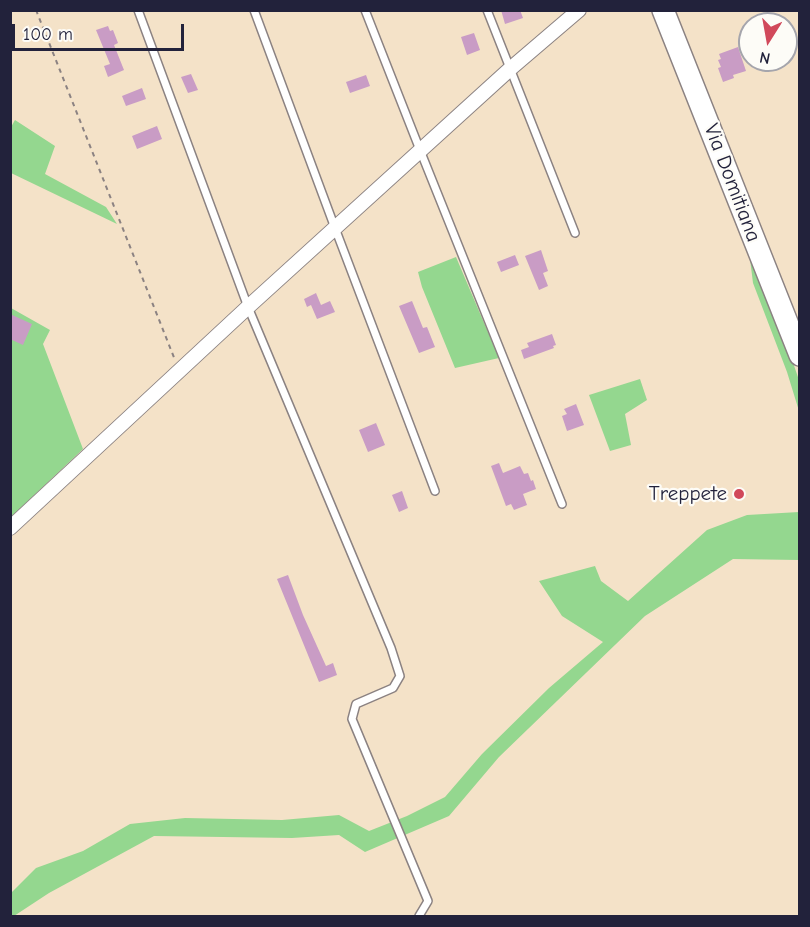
<!DOCTYPE html>
<html>
<head>
<meta charset="utf-8">
<style>
	body { margin:0 }
	#map { position:relative; width:810px; height:927px; overflow:hidden; background:#f4e2c8; font-family:"Comic Neue",sans-serif }
	canvas { display:block }
	.frame { position:absolute; inset:0; border:12px solid #22223b; pointer-events:none }
	.north { position:absolute; left:738px; top:12px; width:60px; height:60px; box-sizing:border-box; background:#fdfcf7; border:2px solid #a5a5ac; border-radius:50%; rotate:191deg; font-size:16px; font-weight:700; line-height:24px; text-align:center; color:#22223b }
	.north::after { content:''; display:block; margin:auto; width:21px; height:27px; background:#d1495b; clip-path:polygon(50% 0,100% 100%,50% 72%,0 100%) }
	.scale { position:absolute; left:12px; top:24px; width:172px; height:27px; box-sizing:border-box; border:3px solid #22223b; border-top:0; padding-left:8px; font-size:18px; line-height:21px; white-space:nowrap; color:#22223b; -webkit-text-stroke:4px #fdfcf7; paint-order:stroke }
</style>
</head>
<body>
<div id="map">
<canvas width="810" height="927"></canvas>
<div class="frame"></div>
<div class="north">N</div>
<div class="scale">100 m</div>
</div>
<script>
const g = document.querySelector('canvas').getContext('2d');
g.lineJoin = 'round';
function paint(path, color) { g.fillStyle = color; g.fill(path, 'evenodd'); }
const poly = rows => new Path2D(rows.map(r => 'M' + r).join(''));
function stroke(path, color, width, dash) { g.strokeStyle = color; g.lineWidth = width; g.lineCap = dash ? 'butt' : 'round'; g.setLineDash(dash || []); g.stroke(path); }
function drawText(font, color, halo, rows, align = 'center') {
  g.font = font + ' "Comic Neue",sans-serif'; g.lineWidth = 4.5; g.setLineDash([]); g.textBaseline = 'middle'; g.strokeStyle = halo; g.fillStyle = color; for (const [text, x, y, turn = 0] of rows) {
    g.save(); g.translate(x, y); g.rotate((+turn || 0) * Math.PI / 180); g.textAlign = isNaN(turn) ? turn : align; if (halo) g.strokeText(text, 0, 0); g.fillText(text, 0, 0); g.restore();
  }
}
paint(poly([
	[15,120,55,146,45,174,106,207,117,224,11,173,11,127],
	[749,251,774,308,799,380,799,411,787,372,753,283],
	[456,257,499,358,455,368,422,287,418,272],
	[11,308,50,330,43,344,83,449,11,517],
	[640,379,647,400,625,414,631,445,610,451,589,395],
	[799,512,799,560,733,559,645,616,499,757,449,816,365,852,339,835,292,838,154,836,49,893,14,916,11,916,11,893,36,868,83,851,130,824,185,818,282,820,339,815,369,831,407,816,445,797,482,754,549,688,603,642,562,616,539,581,595,566,601,581,628,601,707,530,747,515]
]), '#94d78f');
paint(poly([
	[501,10,520,10,523,18,505,24],
	[108,26,110,31,113,30,118,43,114,45,124,70,108,77,104,66,110,64,96,30],
	[474,33,480,50,467,55,461,37],
	[738,47,746,71,733,75,734,78,723,82,718,68,721,67,718,60,721,59,719,54],
	[191,74,198,90,188,93,181,77],
	[366,75,370,86,350,93,346,82],
	[142,88,146,99,126,106,122,96],
	[157,126,162,139,137,149,132,136],
	[541,250,548,271,543,273,548,286,539,290,525,256],
	[515,255,519,265,501,272,497,262],
	[316,293,321,305,330,301,335,312,317,319,311,305,307,307,304,299],
	[412,301,423,328,427,327,435,347,419,353,399,306],
	[10,314,32,324,23,345,10,339],
	[552,334,556,345,553,346,554,348,524,359,521,350,529,347,527,343],
	[576,404,584,425,567,431,562,416,567,414,564,409],
	[376,423,385,445,368,452,359,430],
	[499,463,503,473,520,466,524,474,528,473,531,481,533,480,536,489,523,494,527,505,514,510,511,504,506,506,491,466],
	[402,491,408,508,399,512,392,495],
	[288,575,303,615,326,666,333,663,337,675,319,682,277,579]
]), '#c99cc5');
const lane = poly([
	[138,10,248,307,391,648,400,676,393,688,356,704,352,719,428,901,419,916],
	[254,10,335,228,435,491],
	[365,10,420,150,562,504],
	[487,10,575,233]
]);
const street = poly([
	[10,528,248,307,510,69,579,10]
]);
const primary = poly([
	[663,10,800,355]
]);
stroke(lane, '#8b8282', 10);
stroke(street, '#8b8282', 16);
stroke(primary, '#8b8282', 24);
stroke(poly([
	[36,10,175,360]
]), '#8b8282', 2, [4.5, 4.5]);
stroke(lane, '#fff', 7);
stroke(street, '#fff', 14);
stroke(primary, '#fff', 21);
for (const [x, y, r, color] of [
	[739,494,6,"#d1495b"]
]) { const dot = new Path2D(); dot.arc(x, y, r, 0, 2 * Math.PI); g.fillStyle = color; g.fill(dot); stroke(dot, '#fdfcf7', 2); }
drawText('21px', '#22223b', '#fdfcf7', [
	["Via Domitiana",732,183,69]
]);
drawText('21px', '#22223b', '#fdfcf7', [
	["Treppete",727,494]
], 'right');
</script>
</body>
</html>
